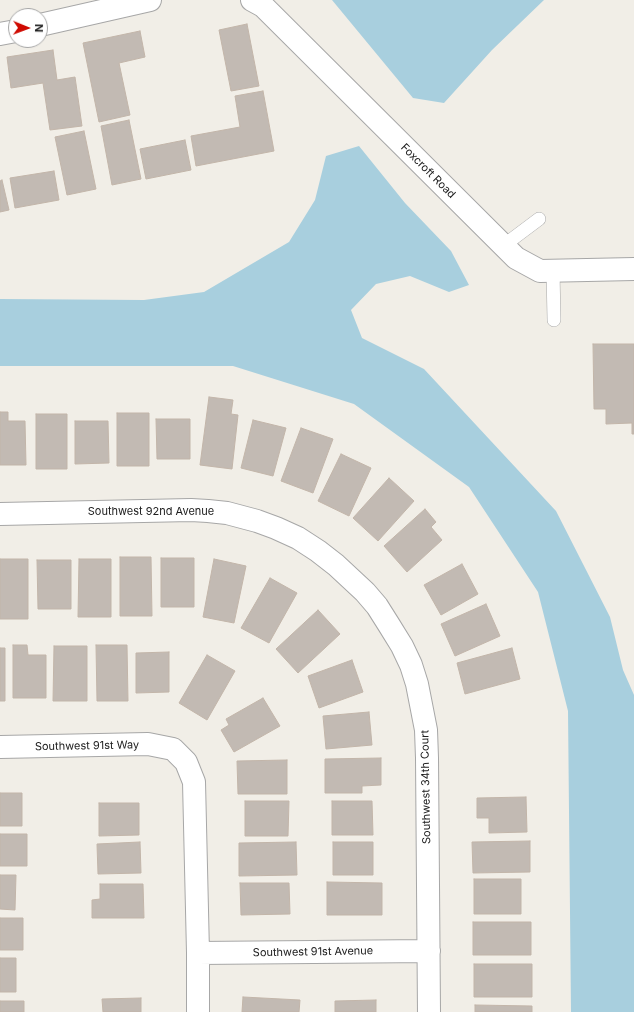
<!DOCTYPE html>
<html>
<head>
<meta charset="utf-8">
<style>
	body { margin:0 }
	#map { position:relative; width:634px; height:1012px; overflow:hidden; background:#f1eee7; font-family:Inter,sans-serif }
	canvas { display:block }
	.north { position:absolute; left:8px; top:8px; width:40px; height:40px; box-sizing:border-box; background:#fff; border:1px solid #a6a6a6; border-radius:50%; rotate:91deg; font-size:11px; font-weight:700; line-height:16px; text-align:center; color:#202020 }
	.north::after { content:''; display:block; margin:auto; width:14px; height:18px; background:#cf0a01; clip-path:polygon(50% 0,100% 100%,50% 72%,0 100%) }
</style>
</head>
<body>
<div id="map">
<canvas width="634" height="1012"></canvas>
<div class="north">N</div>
</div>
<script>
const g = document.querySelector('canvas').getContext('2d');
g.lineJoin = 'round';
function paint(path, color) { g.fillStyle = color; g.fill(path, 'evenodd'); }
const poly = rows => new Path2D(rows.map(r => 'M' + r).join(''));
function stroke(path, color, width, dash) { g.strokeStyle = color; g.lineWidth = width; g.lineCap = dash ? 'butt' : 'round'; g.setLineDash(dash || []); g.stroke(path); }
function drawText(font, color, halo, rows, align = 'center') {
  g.font = font + ' Inter,sans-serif'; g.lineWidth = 3.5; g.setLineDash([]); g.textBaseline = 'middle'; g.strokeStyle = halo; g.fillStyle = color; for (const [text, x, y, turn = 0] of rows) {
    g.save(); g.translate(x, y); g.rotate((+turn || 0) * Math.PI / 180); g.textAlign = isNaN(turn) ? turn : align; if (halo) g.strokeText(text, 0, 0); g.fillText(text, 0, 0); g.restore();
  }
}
paint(poly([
	[332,0,544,0,492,50,444,103,413,98],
	[359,146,405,203,451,251,469,285,449,292,410,276,376,284,351,310,362,338,424,369,556,511,610,617,623,670,634,695,634,1012,571,1012,568,711,538,592,469,487,354,404,233,366,0,366,0,299,144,300,204,292,289,242,315,200,326,156]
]), '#a8cfde');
const building = poly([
	[247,24,259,86,231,91,219,30,247,24],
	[140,31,145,57,119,63,130,115,99,122,83,43,140,31],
	[53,50,57,80,75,77,82,126,50,130,43,83,11,88,7,57,53,50],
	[263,91,274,151,196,166,191,136,240,127,235,96,263,91],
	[129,120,141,179,112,185,101,126,129,120],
	[84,131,96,189,67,195,55,137,84,131],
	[185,140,191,170,146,179,140,149,185,140],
	[54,171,59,200,15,208,10,178,54,171],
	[2,180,9,210,0,212,0,181,2,180],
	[593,344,634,344,634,434,632,434,632,423,606,424,606,409,594,409,593,344],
	[209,397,233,400,231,414,238,415,232,469,200,465,209,397],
	[0,412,8,412,8,421,25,421,26,465,0,465,0,412],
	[117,413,149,413,149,466,117,466,117,413],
	[36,414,67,414,67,469,36,469,36,414],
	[156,419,190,419,190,459,157,459,156,419],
	[253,420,286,428,273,476,241,468,253,420],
	[75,421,108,421,109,463,75,464,75,421],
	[301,428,333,439,313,493,281,481,301,428],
	[341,454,371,468,349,516,318,501,341,454],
	[389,478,414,501,378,541,353,518,389,478],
	[425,509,436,522,431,527,442,540,407,572,384,546,425,509],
	[120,557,151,557,152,616,120,616,120,557],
	[161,558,194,558,194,607,161,607,161,558],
	[0,559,28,559,28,619,0,619,0,559],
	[79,559,111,559,111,617,78,617,79,559],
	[214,559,246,566,234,623,203,617,214,559],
	[37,560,71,560,71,609,38,609,37,560],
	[462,564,478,594,441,615,424,585,462,564],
	[270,578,297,593,269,643,241,628,270,578],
	[486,604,500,636,455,656,441,624,486,604],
	[318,610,340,634,298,673,276,649,318,610],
	[13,645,27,645,28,655,46,655,46,698,13,698,13,645],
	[96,645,127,645,128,701,97,701,96,645],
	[54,646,87,646,87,701,53,701,54,646],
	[0,648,5,648,5,701,0,701,0,648],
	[512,648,520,679,465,694,457,663,512,648],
	[169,652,169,692,136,693,136,653,169,652],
	[207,655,235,671,207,720,179,703,207,655],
	[352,660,363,692,319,708,308,676,352,660],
	[263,698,280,726,234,752,221,730,229,725,226,719,263,698],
	[369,712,372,745,326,749,323,716,369,712],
	[381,758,381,785,362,786,362,793,325,793,325,759,381,758],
	[287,760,287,794,238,794,237,761,287,760],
	[0,793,22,793,22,826,0,826,0,793],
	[526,797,527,832,489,833,489,818,477,818,477,798,526,797],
	[245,801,289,801,288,836,245,836,245,801],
	[332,801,372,801,373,835,332,835,332,801],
	[99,803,139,803,139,835,99,836,99,803],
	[0,834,27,834,27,866,0,866,0,834],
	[530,841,530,872,473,873,472,842,530,841],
	[140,842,141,873,98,874,97,844,140,842],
	[296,842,297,875,239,876,239,843,296,842],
	[333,842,373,842,373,875,333,875,333,842],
	[0,875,16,875,15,910,0,909,0,875],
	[474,879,521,879,521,914,474,914,474,879],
	[327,882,382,883,382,915,327,915,327,882],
	[240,883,289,883,290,914,241,915,240,883],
	[100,884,143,884,144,918,92,918,92,900,100,899,100,884],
	[0,918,23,918,23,950,0,950,0,918],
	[473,922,531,922,531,955,473,955,473,922],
	[0,958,16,958,16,992,0,992,0,958],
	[474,964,532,964,532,997,474,997,474,964],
	[243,997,300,1000,299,1012,242,1012,243,997],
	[141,998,141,1012,103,1012,102,999,141,998],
	[376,1000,376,1012,335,1012,335,1001,376,1000],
	[0,1001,24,1001,24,1012,0,1012,0,1001],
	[475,1005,532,1006,532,1012,475,1012,475,1005]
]);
paint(building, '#c2bab3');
stroke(building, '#c2b5a9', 1);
const service = poly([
	[503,246,539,219],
	[553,271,554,320]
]);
const minor = poly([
	[252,0,263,6,516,258,540,271,634,269],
	[40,25,150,0],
	[0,34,16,31],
	[0,514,191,510,208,511,227,513,257,521,276,528,298,538,318,551,336,565,365,592,377,606,389,625,402,646,411,665,417,684,426,730,427,758,429,1012],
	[0,747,148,744,173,749,186,762,194,782,198,953,198,1012],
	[198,953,429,951]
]);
stroke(service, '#a7a7a7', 14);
stroke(minor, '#a7a7a7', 24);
stroke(service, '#fff', 13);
stroke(minor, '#fff', 22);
drawText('11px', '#202020', '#fff', [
	["Foxcroft Road",428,171,45],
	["Southwest 92nd Avenue",151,512],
	["Southwest 91st Way",87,746,-1],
	["Southwest 34th Court",426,787,-91],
	["Southwest 91st Avenue",313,952,-1]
]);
</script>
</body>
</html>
